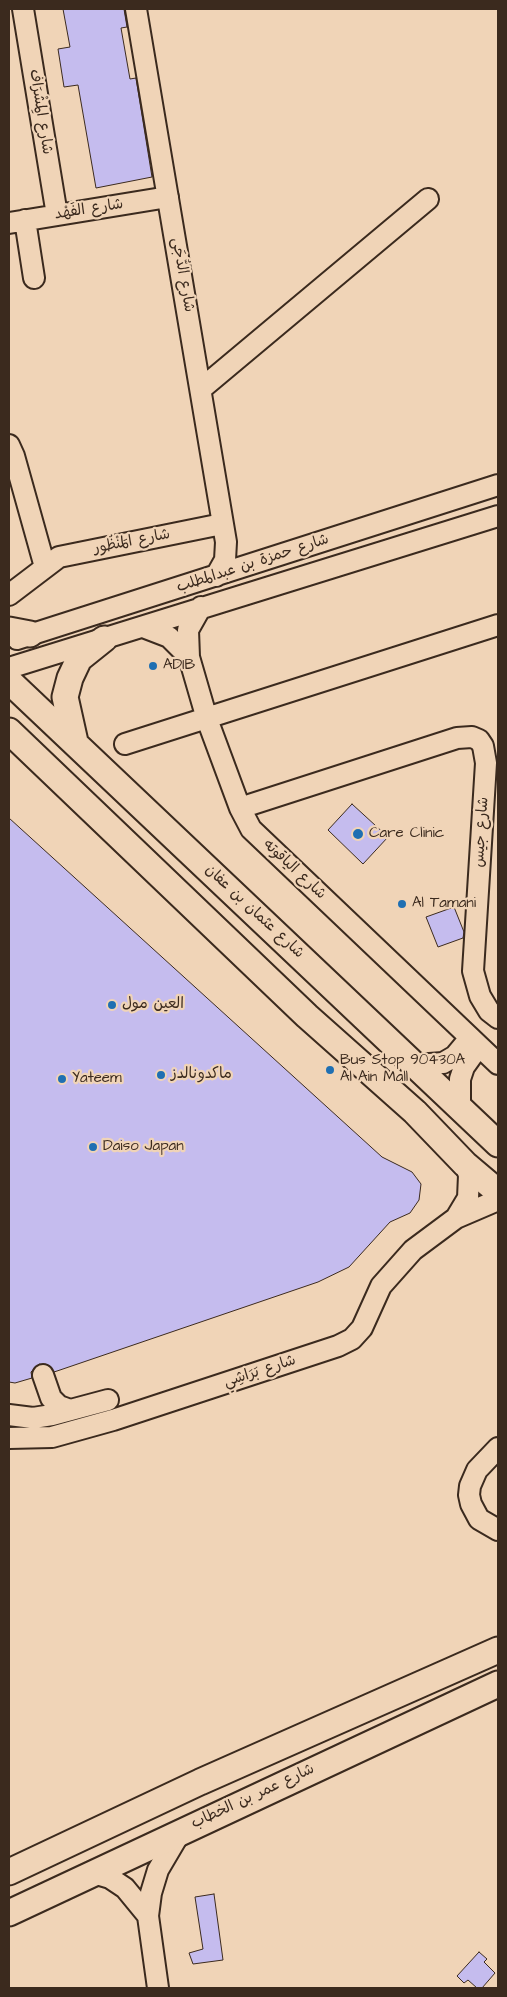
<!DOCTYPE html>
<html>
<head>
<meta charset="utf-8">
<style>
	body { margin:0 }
	#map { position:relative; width:507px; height:1997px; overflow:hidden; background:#f0d4b7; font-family:"Architects Daughter",sans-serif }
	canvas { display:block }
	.frame { position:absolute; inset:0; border:10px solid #3b2a1e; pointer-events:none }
</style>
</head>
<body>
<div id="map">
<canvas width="507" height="1997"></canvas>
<div class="frame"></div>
</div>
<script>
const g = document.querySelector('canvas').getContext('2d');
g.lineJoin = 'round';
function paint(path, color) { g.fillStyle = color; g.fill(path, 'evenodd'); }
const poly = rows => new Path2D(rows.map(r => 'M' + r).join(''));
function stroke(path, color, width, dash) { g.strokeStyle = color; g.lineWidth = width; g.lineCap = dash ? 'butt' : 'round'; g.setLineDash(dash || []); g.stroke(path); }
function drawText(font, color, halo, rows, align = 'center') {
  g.font = font + ' "Architects Daughter","Playpen Sans Arabic",sans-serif'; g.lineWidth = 4.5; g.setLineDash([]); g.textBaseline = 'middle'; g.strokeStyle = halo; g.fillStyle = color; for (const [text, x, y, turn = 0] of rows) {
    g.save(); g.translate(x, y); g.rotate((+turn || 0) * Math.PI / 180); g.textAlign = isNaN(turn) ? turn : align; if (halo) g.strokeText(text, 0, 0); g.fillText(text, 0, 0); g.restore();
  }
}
const building = poly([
	[63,9,124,9,127,27,121,28,130,79,136,78,152,177,96,188,78,85,64,87,58,49,70,47,63,9],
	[352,804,388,837,363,864,328,830,352,804],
	[9,818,382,1157,412,1172,421,1184,419,1200,410,1213,390,1222,349,1267,318,1282,60,1370,54,1372,50,1366,39,1364,31,1372,32,1378,15,1383,9,1382,9,818],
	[454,907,464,932,463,938,438,947,426,917,454,907],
	[214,1894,223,1960,193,1964,189,1953,203,1949,195,1897,214,1894],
	[479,1952,487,1959,484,1962,495,1973,482,1988,477,1988,468,1980,464,1983,457,1976,479,1952]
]);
paint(building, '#c5bcee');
stroke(building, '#3b2a1e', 1);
const minor = poly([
	[23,9,57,215],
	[136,9,226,542,225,560,216,576],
	[25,220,34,278],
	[9,223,168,197],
	[201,389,428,199],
	[9,445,14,456,45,567],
	[9,595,59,557,222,524],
	[201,607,188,630,189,657,207,719,240,808,251,829,498,1064],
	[143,627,169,637,189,657],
	[17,639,498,485],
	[9,668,498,516],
	[125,744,498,625],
	[240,808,457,738,472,737,479,740,483,746,486,763,473,971,480,996,489,1011,498,1018],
	[416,1065,443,1063,455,1056,470,1038],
	[460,1107,460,1079,464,1067,479,1046],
	[456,1218,468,1198,469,1175,465,1164],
	[43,1375,51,1398,59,1406,70,1410],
	[9,1415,33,1418,52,1415,108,1400],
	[9,1438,52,1437,113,1420,338,1346,352,1339,362,1328,381,1286,413,1250,456,1218,498,1200],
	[498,1448,477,1470,470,1486,469,1495,471,1504,479,1519,498,1530],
	[93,1873,110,1878,125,1888,148,1916],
	[158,1988,148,1916,151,1893,158,1870,181,1831]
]);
const major = poly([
	[9,630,30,634],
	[9,681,498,1144],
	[9,731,307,1016,415,1112,465,1164,498,1192],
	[75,742,65,697,70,678,79,659,104,639],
	[9,1872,200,1782,498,1650],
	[9,1913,498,1684]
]);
stroke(minor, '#3b2a1e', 24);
stroke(major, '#3b2a1e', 29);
stroke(minor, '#f0d4b7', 20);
stroke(major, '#f0d4b7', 25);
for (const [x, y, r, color] of [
	[153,666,5,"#1f6fb2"],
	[358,834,6,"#1f6fb2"],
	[402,904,5,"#1f6fb2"],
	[112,1005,5,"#1f6fb2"],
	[330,1070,5,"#1f6fb2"],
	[161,1075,5,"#1f6fb2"],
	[62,1079,5,"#1f6fb2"],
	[93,1147,5,"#1f6fb2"]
]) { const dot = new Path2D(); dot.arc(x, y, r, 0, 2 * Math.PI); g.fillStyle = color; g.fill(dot); stroke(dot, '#f0d4b7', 2); }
drawText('15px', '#3b2a1e', '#f0d4b7', [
	["شارع المِشْرَاف",40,112,81],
	["شارع الفَهْد",89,210,-9],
	["شارع الدُّجَى",182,275,80],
	["شارع المَنْظُور",132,542,-11],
	["شارع حمزة بن عبدالمطلب",253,564,-18],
	["شارع جيس",482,832,-86],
	["شارع الياقوته",294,870,43],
	["شارع عثمان بن عفان",254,912,43],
	["شارع بَرَاشِي",260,1372,-18],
	["شارع عمر بن الخطاب",253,1797,-25]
]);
drawText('15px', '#3b2a1e', '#f0d4b7', [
	["ADIB",163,666],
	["Care Clinic",369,834],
	["Al Tamani",412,904],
	["العين مول",122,1005],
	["Bus Stop 90430A",340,1061],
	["Al Ain Mall",340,1078],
	["ماكدونالدز",171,1075],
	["Yateem",72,1079],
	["Daiso Japan",103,1147]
], 'left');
</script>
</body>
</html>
